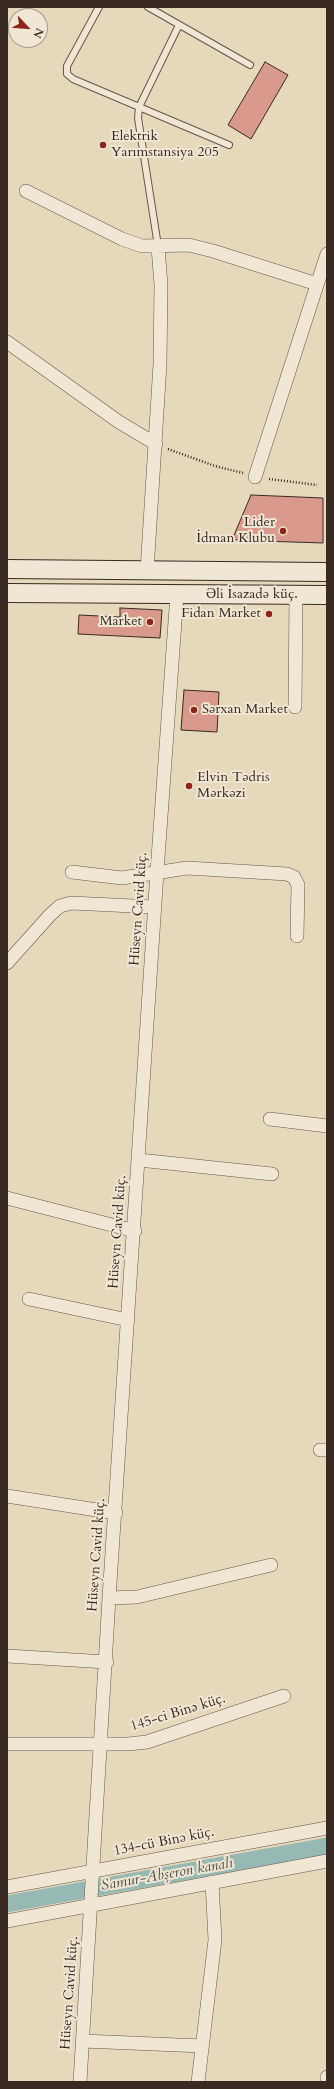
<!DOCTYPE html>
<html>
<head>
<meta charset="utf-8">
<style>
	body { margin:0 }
	#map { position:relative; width:334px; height:2089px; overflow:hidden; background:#e6d8bb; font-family:Cardo,serif }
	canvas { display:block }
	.frame { position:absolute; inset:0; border:8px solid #382a23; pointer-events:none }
	.north { position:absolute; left:8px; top:8px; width:40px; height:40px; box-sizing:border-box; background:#efe6d3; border:1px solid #a69b8d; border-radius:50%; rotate:116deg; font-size:11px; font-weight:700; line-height:16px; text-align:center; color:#382a23 }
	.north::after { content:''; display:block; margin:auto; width:14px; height:18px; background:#8f2418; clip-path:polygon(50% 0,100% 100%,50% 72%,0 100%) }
</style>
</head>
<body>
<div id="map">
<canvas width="334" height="2089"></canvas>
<div class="frame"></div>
<div class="north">N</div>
</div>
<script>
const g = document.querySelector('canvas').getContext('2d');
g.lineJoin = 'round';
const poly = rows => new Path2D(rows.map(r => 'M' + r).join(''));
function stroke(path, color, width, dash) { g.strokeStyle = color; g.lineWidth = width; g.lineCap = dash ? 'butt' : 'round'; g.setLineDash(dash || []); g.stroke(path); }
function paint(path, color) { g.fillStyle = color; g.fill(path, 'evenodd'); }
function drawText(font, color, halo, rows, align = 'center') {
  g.font = font + ' Cardo,serif'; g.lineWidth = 4; g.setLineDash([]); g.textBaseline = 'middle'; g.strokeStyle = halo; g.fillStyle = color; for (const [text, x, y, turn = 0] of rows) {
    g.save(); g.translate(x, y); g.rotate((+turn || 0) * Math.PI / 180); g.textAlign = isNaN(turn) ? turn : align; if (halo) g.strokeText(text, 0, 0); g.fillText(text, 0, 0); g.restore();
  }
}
stroke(poly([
	[7,1904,327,1846]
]), '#96b9b3', 17);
const building = poly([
	[265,62,288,75,251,139,228,125,265,62],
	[251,495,323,498,323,543,232,540,251,495],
	[120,608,162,610,160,638,78,634,79,615,120,617,120,608],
	[184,690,219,692,217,732,181,730,184,690]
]);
paint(building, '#d9998c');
stroke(building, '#382a23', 1);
const service = poly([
	[99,7,67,66,67,74,73,79,229,145],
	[148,7,250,65],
	[158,246,138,118,139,107,179,25]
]);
const minor = poly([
	[26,191,122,239,142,246,189,245,213,251,317,284],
	[7,342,119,422,156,444],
	[255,477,327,254],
	[147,571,160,364,161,285,158,247],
	[295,707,296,594],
	[72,872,122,878,187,868,287,874,294,877,298,885,297,936],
	[7,963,50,915,60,906,71,903,154,907],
	[270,1119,327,1126],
	[139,1160,272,1174],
	[7,1198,135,1231],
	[29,1299,128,1320],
	[320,1450,327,1450],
	[7,1496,116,1513],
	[109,1598,137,1597,271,1565],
	[7,1656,107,1662],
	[7,1744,128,1744,147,1742,284,1696],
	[7,1887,327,1828],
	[7,1921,327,1861],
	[83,2041,202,2046],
	[80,2082,109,1598,157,872,177,594],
	[198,2082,215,1940,212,1882],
	[327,2082,327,2077]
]);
const secondary = poly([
	[7,569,327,572],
	[7,593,327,595]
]);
stroke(service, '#645649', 8);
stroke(minor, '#645649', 14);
stroke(secondary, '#382a23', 20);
stroke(poly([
	[168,449,215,466,243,473],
	[269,479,317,485]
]), '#382a23', 2.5, [1, 2]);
stroke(service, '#efe6d3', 6);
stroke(minor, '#efe6d3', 13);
stroke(secondary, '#efe6d3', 18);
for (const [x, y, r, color] of [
	[103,145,4,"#8f2418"],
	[283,531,4,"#8f2418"],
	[269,614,4,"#8f2418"],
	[150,622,4,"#8f2418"],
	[194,710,4,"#8f2418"],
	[189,786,4,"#8f2418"]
]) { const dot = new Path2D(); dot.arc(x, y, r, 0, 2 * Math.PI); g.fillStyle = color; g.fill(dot); stroke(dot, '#efe6d3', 1.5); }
drawText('14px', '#382a23', '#efe6d3', [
	["Elektrik",111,137],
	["Yarımstansiya 205",111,153],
	["Lider",275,523,"right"],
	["İdman Klubu",275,539,"right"],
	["Fidan Market",261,614,"right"],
	["Market",142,622,"right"],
	["Sərxan Market",202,710],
	["Elvin Tədris",197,778],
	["Mərkəzi",197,794]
], 'left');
drawText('14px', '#382a23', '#efe6d3', [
	["Əli İsazadə küç.",252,595],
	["Hüseyn Cavid küç.",139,909,-86],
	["Hüseyn Cavid küç.",118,1232,-86],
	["Hüseyn Cavid küç.",97,1555,-86],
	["145-ci Binə küç.",178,1713,-17],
	["134-cü Binə küç.",164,1842,-11],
	["Hüseyn Cavid küç.",70,1993,-86]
]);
drawText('italic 15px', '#504e47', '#efe6d3', [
	["Samur-Abşeron kanalı",167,1875,-10]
]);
</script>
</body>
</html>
